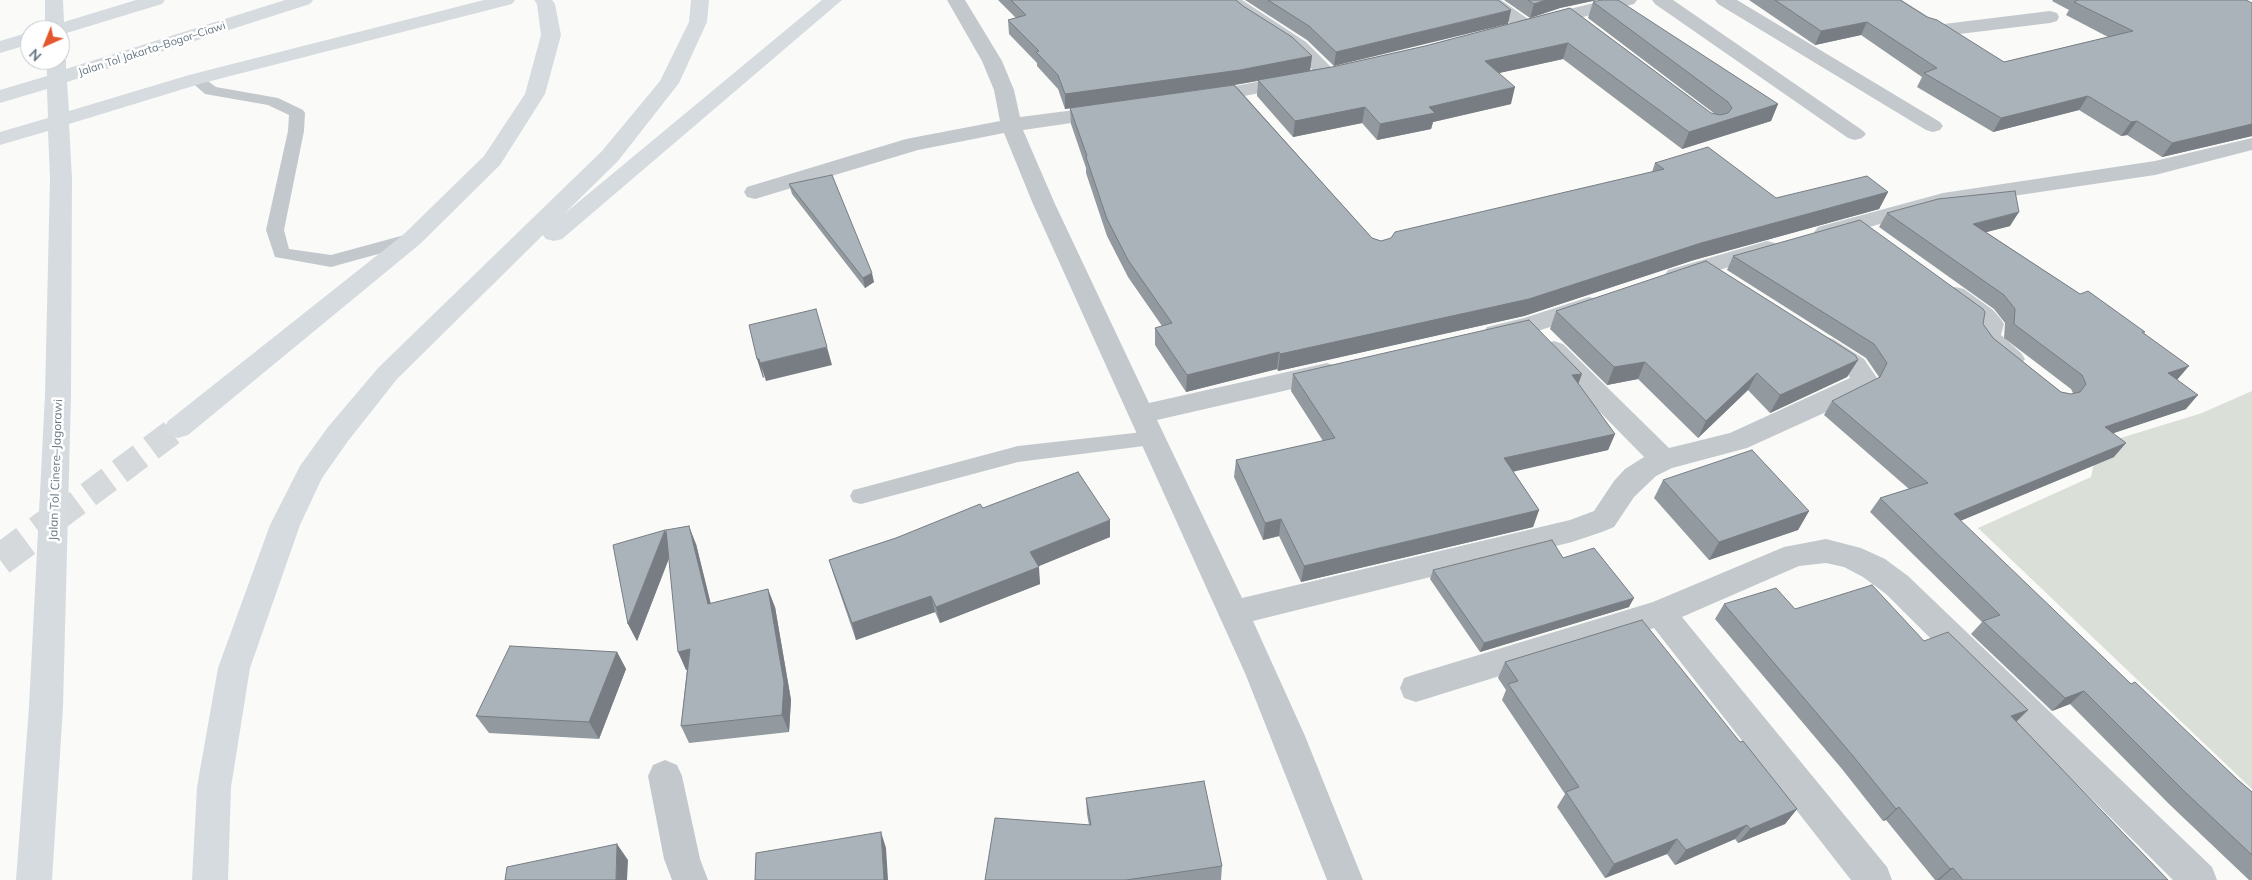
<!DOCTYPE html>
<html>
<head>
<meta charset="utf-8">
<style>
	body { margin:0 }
	#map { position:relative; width:2252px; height:880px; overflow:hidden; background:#fafaf8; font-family:Mulish,sans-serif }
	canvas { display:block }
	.north { position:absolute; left:20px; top:20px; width:50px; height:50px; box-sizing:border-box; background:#fff; border:1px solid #c1c8cd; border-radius:50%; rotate:224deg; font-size:14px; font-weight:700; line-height:20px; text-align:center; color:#657683 }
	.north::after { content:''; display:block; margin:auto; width:18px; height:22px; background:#e4572e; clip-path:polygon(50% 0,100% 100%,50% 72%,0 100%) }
</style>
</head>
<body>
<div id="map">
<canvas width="2252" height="880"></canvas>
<div class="north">N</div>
</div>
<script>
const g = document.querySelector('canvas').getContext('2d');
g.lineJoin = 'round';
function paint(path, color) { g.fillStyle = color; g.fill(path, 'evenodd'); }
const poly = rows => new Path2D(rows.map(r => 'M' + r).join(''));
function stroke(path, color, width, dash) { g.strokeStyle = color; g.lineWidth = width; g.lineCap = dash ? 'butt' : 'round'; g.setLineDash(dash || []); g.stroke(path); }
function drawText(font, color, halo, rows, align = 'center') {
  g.font = font + ' Mulish,sans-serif'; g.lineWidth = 5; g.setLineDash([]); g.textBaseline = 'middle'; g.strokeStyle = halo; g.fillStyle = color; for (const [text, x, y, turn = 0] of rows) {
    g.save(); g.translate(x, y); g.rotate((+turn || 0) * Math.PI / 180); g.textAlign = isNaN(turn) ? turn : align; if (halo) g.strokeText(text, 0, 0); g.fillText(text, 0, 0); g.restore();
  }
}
paint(poly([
	[2252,391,2252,789,1978,528,2091,477,2098,445,2202,413]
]), '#dadfd7');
stroke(poly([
	[57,518,178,428]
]), '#d5d9db', 26, [26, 13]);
stroke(poly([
	[0,560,58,517]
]), '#d5d9db', 32, [32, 16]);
paint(poly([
	[196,74,201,76,216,87,278,98,303,110,305,113,304,131,284,230,289,249,331,255,412,233,418,235,421,239,418,243,331,267,275,257,266,230,288,131,289,115,268,105,205,94,188,79,191,76,196,74],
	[1152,431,1160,434,1163,439,1160,444,1018,462,861,504,853,502,850,496,853,490,861,488,1018,446,1152,431]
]), '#c3c8cc');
paint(poly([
	[947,0,965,0,1002,61,1014,90,1020,117,1106,106,1113,108,1116,112,1113,116,1106,118,1023,130,1055,204,1149,403,1327,363,1336,366,1340,372,1336,378,1327,381,1157,420,1242,598,1570,520,1594,511,1614,481,1625,469,1644,457,1545,356,1541,350,1545,344,1554,341,1563,344,1669,448,1730,433,1850,378,1846,371,1815,351,1811,345,1815,339,1824,336,1833,339,1864,359,1877,378,1870,390,1857,398,1747,448,1672,468,1656,476,1634,497,1614,527,1602,532,1572,542,1253,621,1305,736,1363,880,1327,880,1245,673,1033,204,1004,133,918,150,755,199,747,197,744,192,747,187,906,139,1000,121,994,90,982,61,947,0],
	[1222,0,1242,0,1306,42,1339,75,1336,79,1329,81,1322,79,1292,50,1243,19,1222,0],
	[1480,0,1501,0,1531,21,1533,18,1606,0,1637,0,1634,4,1540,28,1535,26,1533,30,1526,32,1519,30,1480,0],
	[1652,0,1673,0,1862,130,1866,134,1862,138,1855,140,1848,138,1655,4,1652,0],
	[1715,0,1737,0,1940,122,1943,126,1940,130,1933,132,1926,130,1718,4,1715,0],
	[1880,0,1902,0,1935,21,1944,24,2050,11,2057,13,2059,17,2057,21,2050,23,1943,36,1921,29,1883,4,1880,0],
	[1294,75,1301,77,1304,81,1301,85,1203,104,1196,102,1193,98,1196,94,1203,92,1294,75],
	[2252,138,2252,150,2155,175,1945,206,1826,239,1818,237,1814,232,1818,227,1943,193,2155,161,2252,138],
	[1767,241,1775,243,1779,248,1775,253,1677,283,1668,280,1665,275,1668,270,1767,241],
	[1955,287,1964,289,1993,310,2000,318,2004,324,2001,335,2021,353,2025,359,2021,365,2012,368,2003,365,1979,343,1975,337,1978,325,1946,301,1943,295,1946,289,1955,287],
	[1589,297,1598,299,1601,305,1598,311,1538,331,1496,341,1487,339,1483,333,1487,327,1524,318,1589,297],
	[1826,539,1861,548,1885,559,1908,576,2212,867,2217,880,2173,880,1886,594,1863,577,1844,567,1826,563,1799,566,1682,617,1887,867,1892,880,1851,880,1654,628,1416,702,1404,698,1400,688,1404,678,1416,674,1653,602,1784,547,1826,539],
	[665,760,677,765,682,776,700,859,708,880,672,880,664,859,648,776,653,765,665,760]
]), '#c3c8cc');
paint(poly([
	[45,0,63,0,64,22,136,0,165,0,162,4,60,35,60,30,45,30,45,0],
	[285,0,313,0,310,4,67,82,69,111,189,75,484,0,515,0,512,4,203,83,69,124,72,178,71,395,63,707,52,880,16,880,29,707,45,395,50,178,48,131,0,145,0,132,48,118,47,89,0,103,0,90,47,76,46,60,60,60,60,55,66,60,66,69,285,0],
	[534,0,552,0,555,4,561,35,545,94,500,165,420,244,188,435,178,438,168,435,164,428,168,421,404,234,484,156,525,94,541,35,537,4,534,0],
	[691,0,709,0,707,22,679,83,618,161,564,214,822,0,842,0,562,239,554,241,546,239,543,235,397,379,348,441,322,478,300,525,250,668,231,787,228,880,192,880,197,787,218,668,270,525,300,466,328,427,379,367,602,151,660,81,689,22,691,0],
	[30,32,30,44,0,53,0,41,30,32]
]), '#d6dbdf');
paint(poly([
	[998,0,1236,0,1243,6,1312,56,1310,70,1332,67,1425,46,1570,8,1711,113,1715,114,1588,18,1593,2,1778,104,1771,121,1682,149,1563,59,1499,73,1511,104,1433,122,1431,129,1377,140,1362,123,1293,137,1257,96,1258,81,1235,85,1372,238,1381,241,1652,172,1655,163,1776,198,1888,192,1879,209,1694,260,1524,316,1278,371,1277,369,1186,392,1155,345,1155,328,1162,326,1128,277,1107,236,1086,173,1086,168,1071,124,1070,108,1065,109,1058,89,1037,66,1037,63,1009,34,1008,20,1016,18],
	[1245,0,1498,0,1334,66,1307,40],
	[1504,0,1597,0,1560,8,1530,18],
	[1749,0,1900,0,1927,17,2004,62,2108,37,2066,15,2069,10,2052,1,2053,0,2246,0,2252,3,2252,137,2252,136,2162,157,2127,135,2121,136,2079,110,1993,132,1917,87,1922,77,1861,35,1815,45],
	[789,184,874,282,865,288,792,194],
	[1887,213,2010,226,1986,232,2080,294,2144,333,2177,379,2186,409,2113,433,2114,457,1960,521,2131,684,2252,792,2252,880,2249,880,2169,804,2070,704,2052,711,1971,634,1982,622,1870,512,1880,498,1909,489,1824,415,1832,401,1878,378,1879,377,1866,358,1727,270,1733,256,1983,324,1993,338,2061,392,2071,394,2073,393,2071,389,2004,338,2005,323,1994,309,1879,227],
	[1556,311,1858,360,1847,377,1770,413,1748,390,1698,438,1638,379,1607,385,1550,329],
	[1293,374,1578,384,1615,434,1608,450,1513,471,1539,510,1533,527,1301,582,1279,536,1263,540,1234,477,1236,460,1323,441,1291,391],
	[1663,480,1809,511,1798,530,1709,560,1654,498],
	[983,508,1110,537,1038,566,1040,584,940,623,935,612,856,640,834,576,829,560,896,538],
	[667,533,696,544,711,604,775,607,791,700,789,732,689,743,681,726,687,669,686,670,669,558,637,641,628,624],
	[1563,558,1629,607,1480,652,1430,579,1433,570],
	[1724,604,1795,609,1924,641,2028,710,2016,721,2168,880,1935,880,1886,820,1883,821,1842,769,1715,619],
	[617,652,626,669,599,739,489,733,476,716],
	[1505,662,1740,742,1797,809,1785,824,1738,843,1735,839,1675,865,1667,854,1605,878,1557,807,1565,794,1502,700,1506,690,1498,678],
	[1086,798,1222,866,1221,880,985,880,1089,825,1087,814]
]), '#929a9f');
paint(poly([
	[1546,0,1597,0,1560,8,1530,18,1534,4],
	[1511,10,1508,24,1334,66,1336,52],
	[1867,22,1861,35,1815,45,1821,31],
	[1568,43,1563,59,1481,77,1485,61],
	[1312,56,1310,71,1239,84,1065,109,1065,94],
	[1515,87,1511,104,1433,122,1431,129,1377,140,1380,124,1429,107],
	[2088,96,2079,110,1993,132,2001,118],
	[1778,104,1771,121,1682,149,1689,132],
	[1365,107,1362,123,1293,137,1295,121],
	[2137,121,2127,135,2121,136,2131,122],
	[2252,124,2252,136,2162,157,2172,143],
	[1888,192,1879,209,1694,260,1524,316,1278,371,1280,354],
	[2019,212,2010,226,1964,238,1973,224],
	[872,273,874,282,865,288,863,278],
	[827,347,832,365,766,381,760,363],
	[1279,352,1277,369,1186,392,1187,375],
	[757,359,759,359,764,377,763,378],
	[1858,360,1847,377,1770,413,1780,395],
	[1645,362,1638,379,1607,385,1614,367],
	[2189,366,2177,380,2168,373],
	[1757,373,1748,390,1698,438,1706,421],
	[1582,374,1576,390,1572,375],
	[2198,395,2186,409,2093,440,2105,427],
	[1615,434,1608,450,1499,475,1504,458],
	[2126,443,2114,457,1943,528,1954,514],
	[1539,510,1533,527,1301,582,1304,566],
	[1809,511,1798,530,1709,560,1719,542],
	[1281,519,1279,536,1263,540,1265,523],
	[1110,520,1110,537,1032,569,1030,552],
	[689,526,696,544,715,622,708,604],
	[665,530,673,548,637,641,628,624],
	[1039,567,1040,584,940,623,936,607],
	[768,589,775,607,791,700,789,732,782,715],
	[931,596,935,612,856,640,852,623],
	[1634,598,1629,607,1480,652,1484,643],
	[690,649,698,667,686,670,678,652],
	[617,652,626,669,599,739,589,722],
	[2084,691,2070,704,2052,711,2065,698],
	[2028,710,2014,724,2011,716],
	[1899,807,1886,820,1883,821,1896,809],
	[1797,809,1785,824,1738,843,1750,829],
	[1747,825,1735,839,1675,865,1686,850],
	[881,832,886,848,888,880,884,880],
	[1677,839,1667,854,1605,878,1614,864],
	[617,844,628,860,627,880,616,880],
	[1953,868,1939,880,1937,880,1950,869]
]), '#777d82');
const building = poly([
	[1011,0,1236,0,1243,6,1292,37,1312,56,1240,70,1065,94,1058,75,1036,52,1039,51,1008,20,1026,15,1011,0],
	[1268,0,1498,0,1511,10,1336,52,1309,26,1268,0],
	[1528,0,1546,0,1534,4,1528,0],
	[1601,0,1618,0,1778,104,1689,132,1568,43,1485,61,1515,87,1429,107,1435,113,1380,124,1365,107,1295,121,1258,80,1332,67,1425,46,1570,8,1711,113,1720,115,1728,113,1732,108,1728,102,1593,2,1601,0],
	[1775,0,1900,0,1927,17,1937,20,2004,62,2133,31,2074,2,2078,0,2246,0,2252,3,2252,124,2172,143,2137,121,2131,122,2088,96,2001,118,1924,73,1937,68,1867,22,1821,31,1775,0],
	[1234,85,1372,238,1381,241,1391,238,1395,232,1664,169,1655,163,1708,147,1776,198,1867,176,1888,192,1701,243,1529,299,1280,354,1279,352,1187,375,1155,328,1172,323,1128,260,1107,219,1086,157,1087,156,1070,108,1234,85],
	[832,175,872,273,863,278,789,184,832,175],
	[2015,191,2019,212,1973,224,2080,294,2088,291,2145,332,2142,332,2189,366,2168,373,2198,395,2105,427,2126,443,1954,514,2131,684,2135,682,2238,780,2252,792,2252,855,2185,792,2084,691,2065,698,1983,621,2000,615,1880,498,1928,483,1832,401,1880,377,1887,363,1874,344,1733,256,1860,220,1983,309,1985,312,1983,324,1993,338,2061,392,2071,394,2080,392,2086,384,2082,375,2014,324,2015,309,2004,295,1887,213,1938,199,2015,191],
	[1706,261,1855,355,1858,360,1780,395,1757,373,1706,421,1645,362,1614,367,1556,311,1706,261],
	[816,309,827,347,760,363,759,359,757,359,749,325,816,309],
	[1529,320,1582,374,1572,375,1615,434,1504,458,1539,510,1304,566,1281,519,1265,523,1236,460,1335,438,1293,374,1529,320],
	[1752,450,1809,511,1719,542,1663,480,1752,450],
	[1078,472,1110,520,1030,552,1039,567,936,607,931,596,852,623,829,560,896,538,980,504,983,508,1078,472],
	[689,526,708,604,768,589,784,683,782,715,681,726,690,649,678,652,666,530,689,526],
	[665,530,628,624,613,545,665,530],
	[1552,540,1563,558,1594,548,1634,598,1484,643,1433,570,1552,540],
	[1872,585,1924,641,1948,632,2028,710,2011,716,2168,880,1963,880,1953,868,1950,869,1899,807,1896,809,1853,756,1724,604,1776,588,1795,609,1872,585],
	[1642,620,1740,742,1743,741,1797,809,1750,829,1747,825,1686,850,1677,839,1614,864,1566,792,1579,787,1508,684,1518,681,1505,662,1642,620],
	[510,646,617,652,589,722,476,716,510,646],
	[1204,781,1222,866,1126,880,985,880,995,818,1091,825,1086,798,1204,781],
	[881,832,884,880,755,880,756,853,881,832],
	[617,844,616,880,505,880,507,867,617,844]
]);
paint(building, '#aab3b9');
stroke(building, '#777d82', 1);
drawText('11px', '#657683', '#fff', [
	["Jalan Tol Jakarta–Bogor–Ciawi",152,49,-18]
]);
drawText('12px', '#657683', '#fff', [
	["Jalan Tol Cinere–Jagorawi",56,470,-88]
]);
</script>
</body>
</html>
